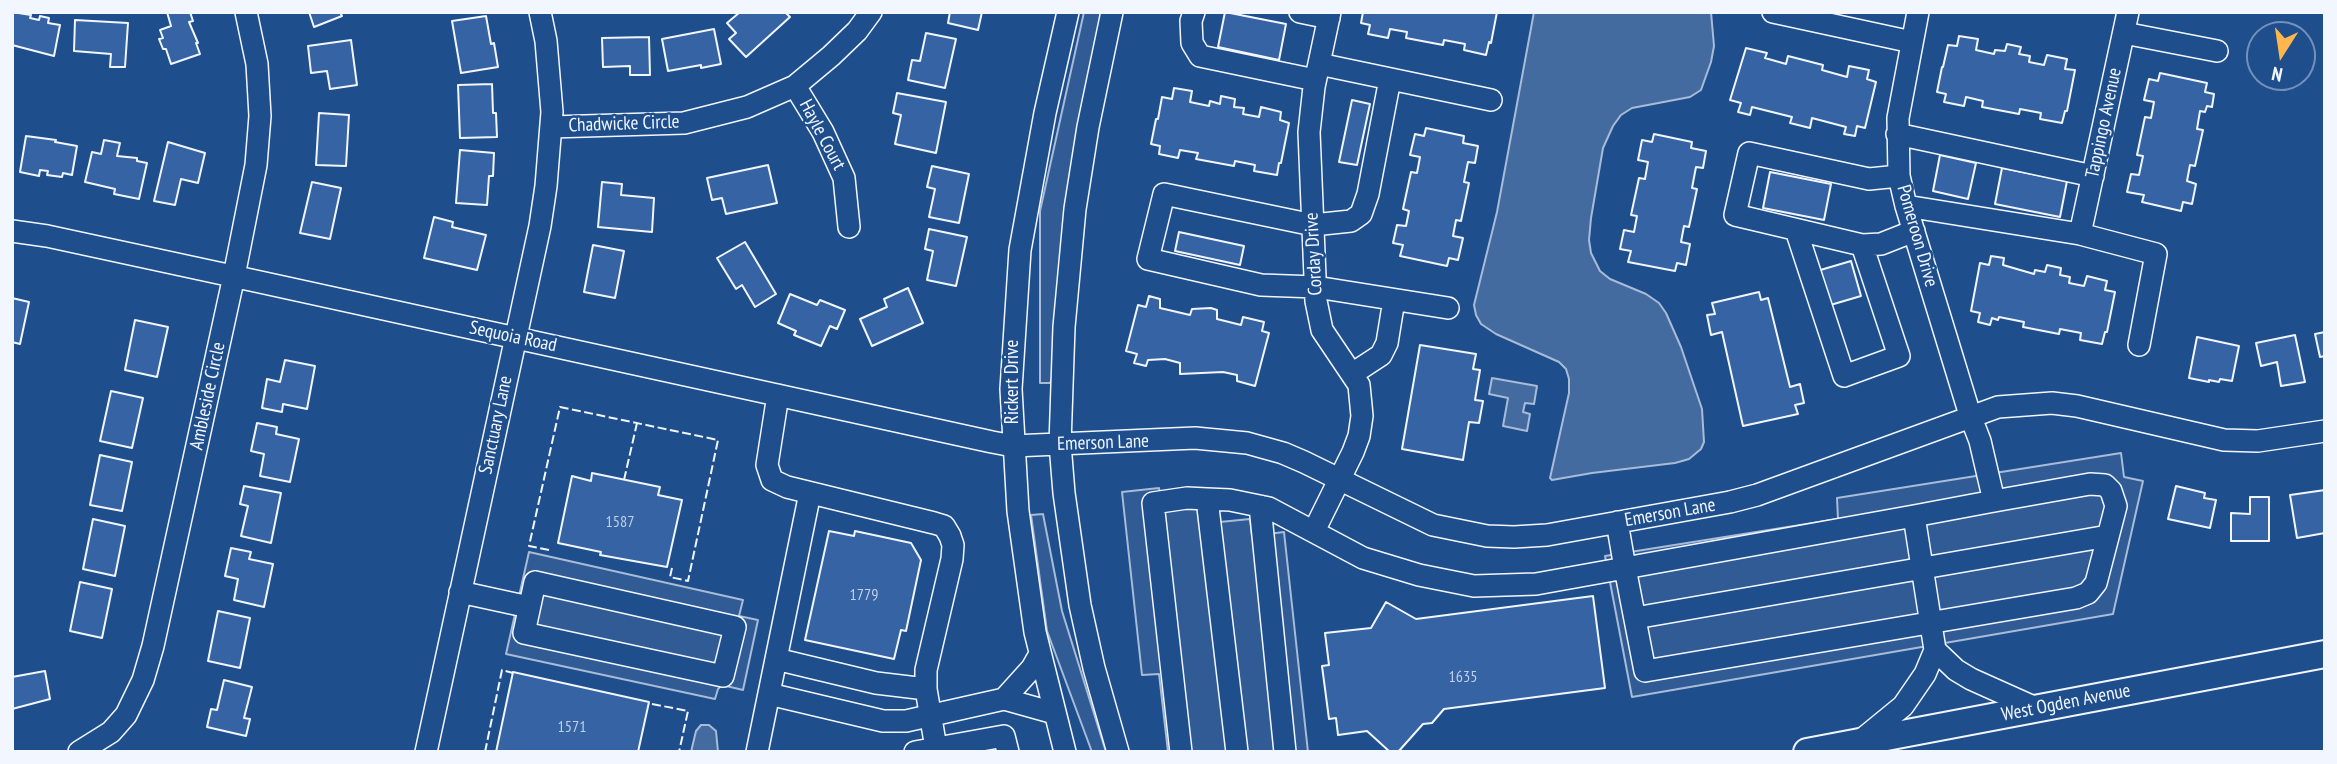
<!DOCTYPE html>
<html>
<head>
<meta charset="utf-8">
<style>
	body { margin:0 }
	#map { position:relative; width:2337px; height:764px; overflow:hidden; background:#1f4e8c; font-family:"PT Sans Narrow",sans-serif }
	canvas { display:block }
	.frame { position:absolute; inset:0; border:14px solid #f2f6ff; pointer-events:none }
	.north { position:absolute; left:2246px; top:21px; width:70px; height:70px; box-sizing:border-box; background:#1f4e8c; border:2px solid #7391ba; border-radius:50%; rotate:192deg; font-size:19px; font-weight:700; line-height:28px; text-align:center; color:#f2f6ff }
	.north::after { content:''; display:block; margin:auto; width:24px; height:32px; background:#ffb74d; clip-path:polygon(50% 0,100% 100%,50% 72%,0 100%) }
</style>
</head>
<body>
<div id="map">
<canvas width="2337" height="764"></canvas>
<div class="frame"></div>
<div class="north">N</div>
</div>
<script>
const g = document.querySelector('canvas').getContext('2d');
g.lineJoin = 'round';
function paint(path, color) { g.fillStyle = color; g.fill(path, 'evenodd'); }
const poly = rows => new Path2D(rows.map(r => 'M' + r).join(''));
function stroke(path, color, width, dash) { g.strokeStyle = color; g.lineWidth = width; g.lineCap = dash ? 'butt' : 'round'; g.setLineDash(dash || []); g.stroke(path); }
function drawText(font, color, halo, rows, align = 'center') {
  g.font = font + ' "PT Sans Narrow",sans-serif'; g.lineWidth = 5; g.setLineDash([]); g.textBaseline = 'middle'; g.strokeStyle = halo; g.fillStyle = color; for (const [text, x, y, turn = 0] of rows) {
    g.save(); g.translate(x, y); g.rotate((+turn || 0) * Math.PI / 180); g.textAlign = isNaN(turn) ? turn : align; if (halo) g.strokeText(text, 0, 0); g.fillText(text, 0, 0); g.restore();
  }
}
const built = poly([
	[1084,12,1102,12,1054,373,1050,383,1040,383,1040,211,1084,12],
	[2121,453,2124,477,2143,481,2113,614,1632,697,1605,556,1838,519,1837,498,2121,453],
	[1159,488,1162,510,1198,507,1200,524,1250,519,1252,536,1284,532,1308,752,1168,752,1159,674,1142,675,1122,492,1159,488],
	[1043,514,1062,611,1106,752,1092,752,1047,631,1031,515,1043,514],
	[529,552,743,600,739,616,758,620,743,690,722,685,718,689,715,699,506,654,529,552]
]);
paint(built, '#305b95');
stroke(built, '#a8bbd7', 2);
const water = poly([
	[1534,12,1711,12,1714,46,1711,62,1701,90,1690,97,1632,108,1621,115,1613,126,1603,148,1591,218,1589,240,1591,253,1600,271,1610,279,1646,294,1659,303,1666,313,1681,347,1702,409,1704,442,1701,449,1689,459,1675,463,1592,473,1552,480,1550,478,1569,393,1569,379,1566,369,1559,362,1496,334,1481,324,1476,315,1474,305,1497,212,1534,12],
	[1492,378,1537,386,1534,404,1525,403,1523,412,1530,414,1527,431,1503,426,1508,398,1489,394,1492,378],
	[701,725,709,725,716,731,718,752,691,752,696,731,701,725]
]);
paint(water, '#446ba0');
stroke(water, '#a8bbd7', 2);
const building = poly([
	[12,12,31,15,30,18,39,20,40,16,49,18,48,23,60,25,54,56,12,45,12,12],
	[167,12,190,12,193,21,189,22,198,43,196,43,200,54,171,64,166,49,163,49,159,39,163,38,160,30,171,26,167,12],
	[309,12,340,12,342,16,314,27,309,12],
	[740,12,785,12,790,17,746,57,729,39,736,33,727,23,740,12],
	[950,12,982,12,978,30,948,23,950,12],
	[1225,12,1286,24,1279,60,1218,47,1225,12],
	[1363,12,1497,12,1491,43,1489,42,1486,55,1464,50,1465,44,1444,40,1443,45,1406,38,1407,32,1390,29,1388,38,1368,34,1370,25,1361,23,1363,12],
	[486,16,491,44,494,43,498,67,461,73,452,21,486,16],
	[75,20,128,23,125,67,110,67,111,54,74,51,75,20],
	[714,29,721,64,701,68,701,65,668,71,662,39,714,29],
	[926,33,956,39,945,88,908,80,912,60,920,61,926,33],
	[1959,36,1978,39,1976,50,1994,54,1995,50,2005,51,2007,44,2021,47,2019,54,2030,56,2029,62,2044,65,2047,55,2067,59,2065,69,2075,70,2067,111,2065,111,2062,123,2040,119,2041,113,2020,109,2019,114,1982,107,1983,101,1966,97,1964,106,1944,102,1946,94,1937,92,1942,67,1943,67,1948,45,1957,46,1959,36],
	[649,37,650,75,630,75,630,66,603,67,602,38,649,37],
	[351,40,357,85,330,89,327,71,311,73,308,46,351,40],
	[1746,48,1767,53,1765,58,1786,64,1788,56,1823,65,1822,70,1847,77,1849,66,1869,70,1867,79,1876,82,1865,128,1857,126,1855,136,1844,134,1846,127,1812,118,1810,128,1790,123,1792,117,1752,107,1750,115,1738,112,1741,103,1730,100,1746,48],
	[2160,73,2207,83,2205,92,2214,94,2212,107,2207,106,2205,112,2200,111,2197,129,2203,130,2195,166,2190,165,2187,181,2196,184,2192,204,2183,202,2181,211,2142,202,2144,195,2127,192,2131,174,2139,175,2143,156,2137,155,2145,117,2151,118,2154,102,2144,100,2149,79,2158,81,2160,73],
	[492,84,493,113,496,113,497,137,460,138,458,85,492,84],
	[1174,88,1192,91,1190,102,1209,106,1210,101,1220,104,1221,96,1235,99,1234,107,1244,108,1243,114,1259,117,1261,107,1281,112,1280,120,1289,123,1281,163,1279,163,1277,175,1254,171,1255,165,1235,161,1234,166,1196,159,1198,153,1180,150,1178,158,1159,154,1160,146,1151,144,1156,119,1158,119,1162,97,1172,99,1174,88],
	[897,93,946,102,936,153,895,144,901,115,893,113,897,93],
	[1352,100,1370,104,1357,165,1339,162,1352,100],
	[319,113,349,115,346,166,316,165,319,113],
	[1426,128,1464,136,1463,143,1478,146,1475,163,1468,162,1464,182,1469,183,1461,221,1456,220,1453,236,1463,238,1458,260,1449,258,1447,266,1400,256,1403,245,1393,243,1397,225,1406,226,1409,211,1403,209,1411,172,1417,173,1420,157,1410,155,1415,134,1424,136,1426,128],
	[1654,134,1692,142,1691,148,1706,151,1703,168,1696,167,1692,188,1697,189,1689,227,1684,226,1681,242,1690,244,1686,265,1677,263,1675,271,1628,262,1631,251,1620,249,1624,230,1634,232,1637,216,1631,215,1639,178,1645,179,1648,162,1638,160,1642,140,1652,142,1654,134],
	[26,136,56,140,55,142,77,146,72,175,63,173,62,177,47,175,48,171,40,170,39,176,20,172,26,136],
	[104,140,120,143,117,156,137,158,137,161,147,163,139,199,114,194,115,189,85,182,92,152,101,154,104,140],
	[168,142,205,153,198,183,181,179,175,205,154,201,168,142],
	[460,150,494,153,493,176,489,176,487,205,456,203,460,150],
	[1940,155,1976,163,1968,199,1933,191,1940,155],
	[768,165,777,203,726,214,722,198,712,200,707,178,768,165],
	[932,166,969,174,959,223,929,217,935,189,927,187,932,166],
	[2002,168,2067,181,2060,217,1995,204,2002,168],
	[1770,172,1831,184,1824,220,1763,208,1770,172],
	[312,182,341,188,330,239,300,233,312,182],
	[602,182,622,184,621,195,654,198,652,232,598,227,602,182],
	[434,217,453,222,452,227,486,235,477,270,424,258,434,217],
	[929,229,967,237,956,286,927,280,933,251,925,249,929,229],
	[1179,232,1244,246,1240,265,1175,251,1179,232],
	[745,242,776,294,755,307,742,285,736,289,717,258,745,242],
	[593,245,624,251,615,298,584,292,593,245],
	[1991,256,2004,258,2003,265,2034,274,2035,270,2045,272,2047,265,2061,268,2060,275,2070,277,2069,283,2084,286,2087,276,2107,281,2105,290,2115,292,2107,332,2105,332,2102,344,2080,340,2081,333,2060,329,2059,334,2023,327,2024,322,1999,317,1998,320,1992,318,1990,325,1978,322,1980,313,1971,311,1980,263,1989,265,1991,256],
	[1851,261,1861,296,1827,306,1817,271,1851,261],
	[908,288,923,323,872,346,860,319,887,307,884,299,908,288],
	[1759,292,1761,300,1768,298,1790,387,1800,384,1804,403,1795,405,1798,414,1743,426,1722,332,1711,335,1707,315,1715,314,1712,303,1759,292],
	[790,294,817,305,820,300,845,310,837,329,830,326,821,346,794,335,796,331,778,323,790,294],
	[1149,296,1160,299,1160,308,1190,315,1192,309,1211,308,1217,310,1217,319,1241,325,1243,317,1264,322,1262,331,1269,333,1255,386,1237,381,1237,375,1223,372,1180,374,1180,363,1165,359,1148,360,1146,366,1134,363,1137,354,1126,351,1138,305,1146,307,1149,296],
	[12,298,29,302,20,344,12,342,12,298],
	[135,320,168,327,157,377,125,370,135,320],
	[2325,332,2325,356,2320,357,2315,334,2325,332],
	[2295,335,2305,382,2281,386,2277,362,2261,366,2256,343,2295,335],
	[2197,337,2239,346,2232,381,2220,379,2219,382,2209,380,2209,382,2189,378,2197,337],
	[1420,345,1476,354,1473,369,1480,370,1475,400,1483,401,1479,423,1469,422,1463,460,1402,449,1420,345],
	[285,360,315,366,307,409,283,404,282,412,262,408,267,379,280,382,285,360],
	[111,391,143,398,132,448,100,441,111,391],
	[257,423,277,427,276,434,299,439,290,482,260,476,264,454,251,451,257,423],
	[100,455,132,462,122,511,90,505,100,455],
	[592,473,660,487,658,495,682,500,667,567,600,555,601,552,558,543,572,476,591,481,592,473],
	[244,486,281,493,271,543,241,536,248,506,240,504,244,486],
	[2176,486,2205,493,2204,498,2216,500,2210,528,2168,519,2176,486],
	[2325,490,2325,533,2297,538,2290,495,2325,490],
	[2250,497,2269,497,2269,541,2231,541,2231,513,2250,514,2250,497],
	[93,519,125,526,115,576,83,569,93,519],
	[829,531,854,536,855,531,911,543,921,560,906,631,901,630,894,659,805,640,829,531],
	[231,548,251,552,249,559,273,564,264,607,234,600,238,579,225,576,231,548],
	[80,582,112,589,102,638,70,631,80,582],
	[1593,596,1605,688,1444,709,1432,723,1423,724,1398,752,1390,752,1367,731,1338,735,1336,718,1329,719,1322,666,1329,665,1325,633,1371,628,1386,602,1416,619,1593,596],
	[218,611,250,618,240,668,208,661,218,611],
	[45,671,50,699,12,709,12,677,45,671],
	[513,672,649,702,638,752,496,752,513,672],
	[224,680,252,687,244,718,250,719,246,736,207,727,211,709,217,710,224,680]
]);
paint(building, '#3563a3');
stroke(building, '#f2f6ff', 2);
const minor = poly([
	[1112,12,1088,127,1075,209,1064,327,1060,444,1064,493,1080,605,1094,668,1118,752],
	[1194,12,1191,21,1192,43,1200,56,1315,80],
	[1300,12,1329,18],
	[1773,12,1912,42],
	[1918,12,1898,118,1899,176,1906,206,1970,415,1980,441,1994,501],
	[2124,33,2217,51],
	[1319,64,1491,100],
	[1390,79,1368,194,1361,214,1351,221,1313,225,1164,194,1148,259,1261,285,1316,287,1448,308],
	[795,86,823,132,844,178,849,227],
	[551,127,684,123,747,107,795,86,831,56,857,31,871,12],
	[1897,134,2093,176],
	[1899,176,1869,179,1749,153,1735,215,1862,245,1881,244,1914,231],
	[1906,206,2080,234,2156,254,2139,345],
	[1796,230,1844,376,1899,356,1862,245],
	[12,231,47,236,260,282,992,442,1013,446,1195,438,1247,443,1283,453,1304,462,1433,525,1487,536,1514,537,1547,535,1730,502,1757,495,1998,407,2052,403,2077,406,2224,440,2258,441,2325,431],
	[2080,234,2128,12],
	[1352,374,1381,355,1387,343,1394,300],
	[778,395,767,465,772,480,787,487,934,523,944,526,950,536,953,545,952,559,926,670,926,689,936,748],
	[1207,499,1237,752],
	[1260,506,1285,752],
	[1314,531,1353,452,1359,436,1362,416,1359,385,1322,330,1316,301,1309,132,1314,87,1330,12],
	[535,582,735,627,723,676,524,633,535,582],
	[460,592,529,607],
	[1635,618,2108,536],
	[1935,650,1956,670,1971,679,2038,709],
	[776,659,810,493],
	[769,694,883,721,906,721,1004,699,1054,713],
	[1004,699,1032,668,1040,654],
	[1859,742,1903,706,1925,674,1935,650,1914,516],
	[79,752,111,732,126,715,143,680,153,646,234,276,256,165,260,116,257,64,246,12],
	[426,752,540,226,546,186,552,112,546,41,540,12],
	[757,752,776,659,876,683,926,689],
	[915,752,1004,736,1008,752],
	[1065,752,1035,632,1018,511,1011,389,1020,250,1045,113,1068,12],
	[1181,752,1153,503,1187,498,1207,499,1230,500,1269,508,1363,558,1419,575,1474,586,1536,584,1625,568,1914,516,1994,501,2090,484,2105,485,2111,491,2116,506,2096,583,2088,593,2076,598,1645,671,1625,568,1617,522]
]);
const major = poly([
	[1807,752,2325,654]
]);
stroke(minor, '#f2f6ff', 24);
stroke(major, '#f2f6ff', 30);
stroke(minor, '#1f4e8c', 21);
stroke(major, '#1f4e8c', 26);
stroke(poly([
	[624,480,637,423],
	[549,550,529,546,560,407,718,440,688,581,670,577,672,568],
	[652,704,688,711,679,752],
	[485,752,502,670,513,673]
]), '#f2f6ff', 2, [9, 3.5]);
drawText('16px', '#c3d1e8', null, [
	["1587",620,522],
	["1779",864,595],
	["1635",1463,677],
	["1571",572,727]
]);
drawText('19px', '#f2f6ff', '#1f4e8c', [
	["Tappingo Avenue",2104,123,-78],
	["Chadwicke Circle",624,124,-2],
	["Hayle Court",822,135,62],
	["Pomeroon Drive",1917,236,74],
	["Corday Drive",1314,254,-93],
	["Sequoia Road",513,337,12],
	["Rickert Drive",1013,382,-90],
	["Ambleside Circle",208,396,-78],
	["Sanctuary Lane",496,425,-78],
	["Emerson Lane",1103,443,-2],
	["Emerson Lane",1670,513,-10],
	["West Ogden Avenue",2066,703,-11]
]);
</script>
</body>
</html>
